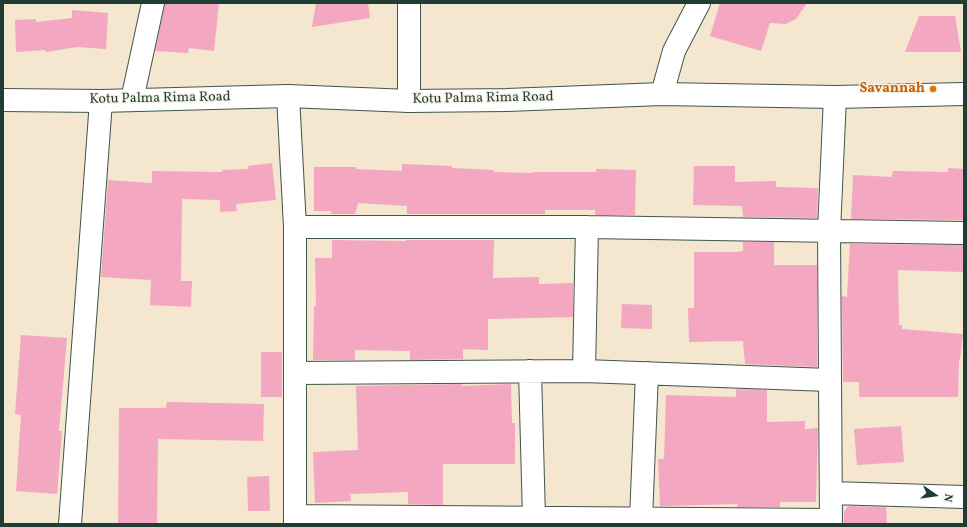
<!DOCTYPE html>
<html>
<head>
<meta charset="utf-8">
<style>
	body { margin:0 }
	#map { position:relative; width:967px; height:527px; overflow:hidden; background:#f4e6cf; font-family:Vollkorn,serif }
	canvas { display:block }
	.frame { position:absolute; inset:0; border:4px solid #1f3d34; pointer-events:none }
	.north { position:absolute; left:915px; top:475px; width:40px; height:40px; -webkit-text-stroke:3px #f7f3e8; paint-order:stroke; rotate:103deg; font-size:11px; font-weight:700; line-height:16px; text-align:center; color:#1f3d34 }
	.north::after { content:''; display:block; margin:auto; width:14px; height:18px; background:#1f3d34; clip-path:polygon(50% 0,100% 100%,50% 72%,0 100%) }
</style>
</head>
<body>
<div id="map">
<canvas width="967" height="527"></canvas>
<div class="frame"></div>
<div class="north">N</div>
</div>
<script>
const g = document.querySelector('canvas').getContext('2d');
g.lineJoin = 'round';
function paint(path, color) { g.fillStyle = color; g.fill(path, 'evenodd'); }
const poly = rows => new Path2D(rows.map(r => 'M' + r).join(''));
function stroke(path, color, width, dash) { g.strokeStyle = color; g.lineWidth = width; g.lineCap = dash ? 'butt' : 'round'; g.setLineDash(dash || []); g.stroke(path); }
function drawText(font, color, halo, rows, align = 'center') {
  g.font = font + ' Vollkorn,serif'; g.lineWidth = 3; g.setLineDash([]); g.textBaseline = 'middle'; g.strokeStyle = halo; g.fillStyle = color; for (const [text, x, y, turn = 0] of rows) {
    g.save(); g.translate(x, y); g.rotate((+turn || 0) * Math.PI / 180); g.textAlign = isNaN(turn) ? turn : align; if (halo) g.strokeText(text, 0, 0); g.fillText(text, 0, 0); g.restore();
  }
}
paint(poly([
	[165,3,219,3,214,51,189,48,188,53,155,51],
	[316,3,368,3,370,18,312,27],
	[720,3,807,3,796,19,790,22,785,24,770,23,761,51,710,36],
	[72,10,108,13,106,49,77,47,46,52,45,50,16,52,15,20,36,19,36,22,72,18],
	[919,16,955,16,961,52,905,52],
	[272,163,276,200,236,204,237,211,220,212,220,200,182,199,181,281,192,281,191,307,150,305,151,280,101,277,108,180,152,183,152,171,222,172,222,170,248,169,248,166],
	[402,164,452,166,452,168,494,170,493,172,532,173,533,172,596,172,596,169,636,170,635,215,595,215,595,210,545,210,545,214,407,214,407,206,358,203,355,214,331,214,331,211,314,211,314,167,356,167,356,169,402,171],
	[694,166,735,166,735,182,776,181,776,187,818,188,817,218,743,217,742,206,693,205],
	[948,168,964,169,964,220,851,219,853,175,892,177,893,171,948,172],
	[332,240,406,241,406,240,494,240,493,278,539,277,539,284,573,283,573,317,488,319,488,350,463,349,463,359,410,360,410,351,355,350,355,360,313,360,314,306,316,306,315,258,332,258],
	[743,242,774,242,774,265,817,265,817,367,745,364,743,341,689,342,688,308,694,308,694,252,737,252,743,251],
	[850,244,964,245,964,272,898,270,899,325,902,325,902,329,963,334,960,360,959,360,958,397,859,397,859,382,843,382,842,296,847,297],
	[622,304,652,305,652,329,621,328],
	[21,335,67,338,59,431,62,431,57,494,16,491,21,415,15,414],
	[261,352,282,352,282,397,261,397],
	[462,384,462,386,511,384,512,423,515,423,515,464,443,464,443,505,408,504,408,492,350,494,351,501,315,503,313,452,358,450,356,386],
	[736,389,767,390,767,422,805,421,805,429,818,428,816,502,780,502,780,507,737,507,738,504,660,506,658,459,664,459,666,395,736,397],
	[167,402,264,404,263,441,158,439,157,524,118,524,119,408,166,408],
	[901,426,904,462,857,465,854,429],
	[269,476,270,511,248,511,247,477],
	[848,506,886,507,887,524,844,524,844,512]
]), '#f3a7c0');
const minor = poly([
	[662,94,674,51,699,3],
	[288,96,295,227,295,524],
	[132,100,153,3],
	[409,101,409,3],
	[295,227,587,227,964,233],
	[530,371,534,518],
	[584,371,587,227],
	[295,373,584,371,829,380],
	[831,493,964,497],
	[295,516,831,520],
	[641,519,647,373],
	[70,524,101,101],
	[831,524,829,231,835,97]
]);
const tertiary = poly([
	[3,100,101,101,288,96,409,101,507,100,662,94,835,97,964,94]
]);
stroke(minor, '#3f564b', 24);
stroke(tertiary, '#3f564b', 24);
stroke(minor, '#fff', 22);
stroke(tertiary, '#fff', 22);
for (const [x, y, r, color] of [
	[933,89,4,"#e8710a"]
]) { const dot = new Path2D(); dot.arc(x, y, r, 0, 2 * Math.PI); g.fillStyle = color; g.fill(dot); stroke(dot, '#f7f3e8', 1.5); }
drawText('bold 14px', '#c56008', '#f7f3e8', [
	["Savannah",925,89]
], 'right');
drawText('14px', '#1f3d34', '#f7f3e8', [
	["Kotu Palma Rima Road",160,99,-1],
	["Kotu Palma Rima Road",483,99,-1]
]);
</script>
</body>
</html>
